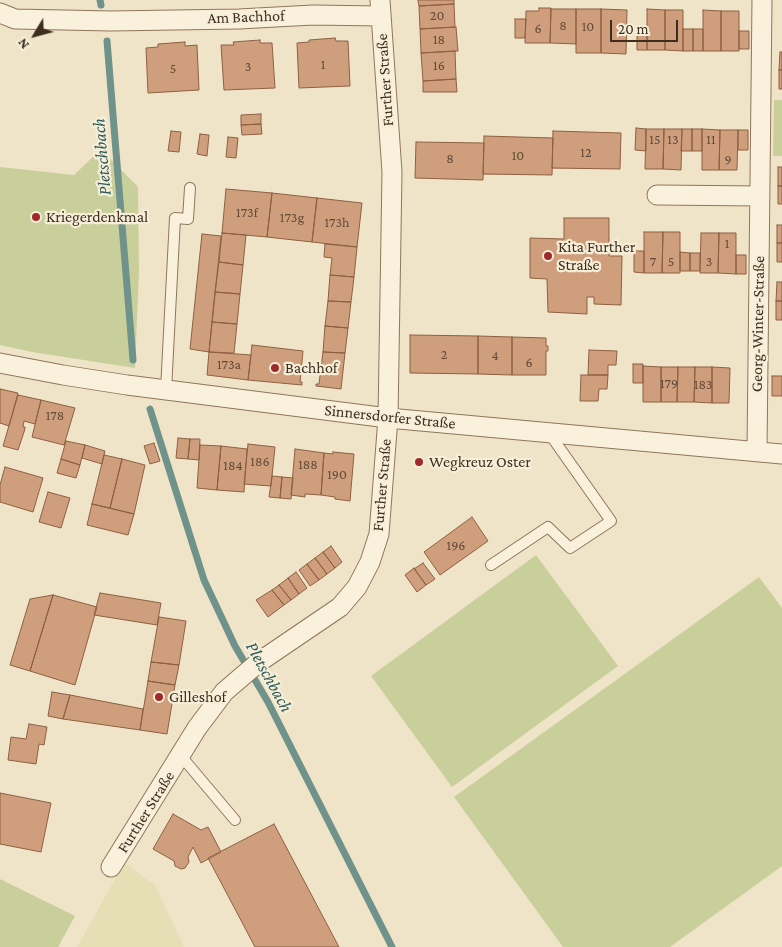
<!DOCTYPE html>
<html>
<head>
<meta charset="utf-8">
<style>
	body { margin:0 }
	#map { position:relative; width:782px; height:947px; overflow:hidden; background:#f0e4c8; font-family:"Crimson Pro",serif }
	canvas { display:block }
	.north { position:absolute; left:10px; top:10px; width:50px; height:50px; -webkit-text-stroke:4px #f7eed8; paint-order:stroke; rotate:233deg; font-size:14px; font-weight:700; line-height:20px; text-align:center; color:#3d2e20 }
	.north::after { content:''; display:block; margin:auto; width:18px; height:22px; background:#3d2e20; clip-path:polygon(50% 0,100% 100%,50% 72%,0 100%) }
	.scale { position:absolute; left:610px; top:20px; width:68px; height:22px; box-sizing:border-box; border:2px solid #3d2e20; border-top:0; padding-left:6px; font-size:15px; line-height:18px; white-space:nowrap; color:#3d2e20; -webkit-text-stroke:4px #f7eed8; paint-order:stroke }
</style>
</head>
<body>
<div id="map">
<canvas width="782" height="947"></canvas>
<div class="north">N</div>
<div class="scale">20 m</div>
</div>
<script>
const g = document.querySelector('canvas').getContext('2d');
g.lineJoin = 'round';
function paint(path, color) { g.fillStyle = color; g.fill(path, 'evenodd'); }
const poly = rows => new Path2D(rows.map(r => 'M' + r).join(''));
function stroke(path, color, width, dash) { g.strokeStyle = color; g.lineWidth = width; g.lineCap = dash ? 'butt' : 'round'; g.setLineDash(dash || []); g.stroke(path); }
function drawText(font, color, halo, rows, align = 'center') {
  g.font = font + ' "Crimson Pro",serif'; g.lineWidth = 4.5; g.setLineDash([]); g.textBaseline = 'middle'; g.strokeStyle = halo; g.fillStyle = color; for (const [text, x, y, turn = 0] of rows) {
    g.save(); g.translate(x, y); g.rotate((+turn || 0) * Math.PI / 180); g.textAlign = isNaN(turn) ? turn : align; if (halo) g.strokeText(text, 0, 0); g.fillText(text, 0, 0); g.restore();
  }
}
paint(poly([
	[124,863,155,885,184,947,77,947]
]), '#e6deb5');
paint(poly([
	[774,100,782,100,782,156,773,156],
	[101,149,138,187,139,272,135,368,32,352,0,345,0,167,74,175],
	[536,555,618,666,452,787,371,676],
	[759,577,782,608,782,866,670,947,563,947,454,797],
	[0,879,75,916,58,947,0,947]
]), '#c9cf9b');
stroke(poly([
	[100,0,101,5],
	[107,41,133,360],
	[150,409,204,580,235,646,268,702,392,947]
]), '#6f938a', 7);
const building = poly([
	[418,0,454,0,454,4,419,6,418,0],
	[454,4,455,27,420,29,419,6,454,4],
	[539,8,551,8,550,43,525,43,526,11,539,11,539,8],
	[551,9,576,9,576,44,550,43,551,9],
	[576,9,601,9,601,53,576,53,576,9],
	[601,9,627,10,626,54,601,53,601,9],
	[647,9,665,10,665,50,647,50,647,9],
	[665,10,683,10,683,51,665,50,665,10],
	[703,10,721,11,721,51,703,51,703,10],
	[721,11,739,11,739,51,721,51,721,11],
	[515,19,526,19,525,38,515,38,515,19],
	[456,27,458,51,421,53,420,29,456,27],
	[683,29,693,29,693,51,683,51,683,29],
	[693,29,703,29,703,51,693,51,693,29],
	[739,31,749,31,749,49,739,49,739,31],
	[637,32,647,32,647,50,637,50,637,32],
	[335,38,336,41,348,41,350,86,299,88,297,43,309,42,309,40,335,38],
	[260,40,260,43,272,43,275,88,224,90,221,45,234,45,233,42,260,40],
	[185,42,185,46,197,45,199,90,148,93,146,48,158,47,158,44,185,42],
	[455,51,456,79,423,81,421,53,455,51],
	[780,52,782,52,782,70,779,70,780,52],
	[779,70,782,70,782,89,779,89,779,70],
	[456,79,457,92,423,92,423,81,456,79],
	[261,114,261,124,241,125,241,115,261,114],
	[261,124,262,134,242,135,241,125,261,124],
	[636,128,646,129,646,151,635,150,636,128],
	[646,129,664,129,663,169,645,169,646,129],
	[664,129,682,129,681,170,663,169,664,129],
	[682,129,692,129,692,151,681,151,682,129],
	[692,129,702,129,702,151,692,151,692,129],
	[702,129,720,130,719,170,702,170,702,129],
	[720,130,738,130,737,170,719,170,720,130],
	[738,130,748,130,748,150,738,150,738,130],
	[171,131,181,132,179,152,168,151,171,131],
	[553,131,621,133,620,169,552,168,553,131],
	[200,134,209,135,207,156,197,154,200,134],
	[484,136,553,138,552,175,483,174,484,136],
	[228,137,238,138,236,158,226,157,228,137],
	[416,142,484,143,483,180,415,178,416,142],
	[778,167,782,167,782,186,778,186,778,167],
	[778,186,782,186,782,204,778,204,778,186],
	[226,189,272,193,267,237,222,233,226,189],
	[272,193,317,198,312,242,267,237,272,193],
	[317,198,362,203,357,247,312,242,317,198],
	[564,218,609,218,609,256,622,256,621,305,594,304,594,297,587,297,587,314,548,312,547,279,530,278,530,238,564,239,564,218],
	[777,225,782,225,782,243,777,243,777,225],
	[644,232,663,232,662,273,644,273,644,232],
	[663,232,680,232,680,273,662,273,663,232],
	[222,233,246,235,243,265,219,262,222,233],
	[701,233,719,233,718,273,700,273,701,233],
	[719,233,736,233,736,274,718,273,719,233],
	[202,234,221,236,209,352,190,349,202,234],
	[777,243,782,243,782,262,777,262,777,243],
	[325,244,357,247,354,277,330,275,332,258,324,257,325,244],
	[634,251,644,251,644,273,634,272,634,251],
	[680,252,690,253,690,271,680,271,680,252],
	[690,253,700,253,700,271,690,271,690,253],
	[736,255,746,255,746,274,736,274,736,255],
	[219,262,243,265,240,294,215,292,219,262],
	[330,275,354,277,351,302,328,301,330,275],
	[777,282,782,282,782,301,776,301,777,282],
	[215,292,240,294,237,324,212,322,215,292],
	[328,301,351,302,348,328,325,326,328,301],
	[776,301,782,301,782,320,776,320,776,301],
	[212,322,237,324,234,353,209,352,212,322],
	[325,326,348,328,345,353,323,352,325,326],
	[410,335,478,336,478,374,410,373,410,335],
	[478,336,512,337,512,375,478,374,478,336],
	[512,337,546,338,546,346,548,346,548,351,546,351,546,375,512,375,512,337],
	[252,345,303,351,300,382,302,382,302,385,248,380,252,345],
	[589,350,617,351,616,365,608,365,608,375,588,375,589,350],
	[209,352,251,355,248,380,207,375,209,352],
	[323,352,345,353,341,389,316,386,316,384,319,384,323,352],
	[633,364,643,364,643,383,633,383,633,364],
	[643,366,661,367,661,402,643,402,643,366],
	[661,367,678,367,677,402,661,402,661,367],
	[678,367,695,367,694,402,677,402,678,367],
	[695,367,712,367,712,403,694,402,695,367],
	[712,367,730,368,729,403,712,403,712,367],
	[581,375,608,375,607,389,599,389,598,401,580,401,581,375],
	[772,376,782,376,782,396,772,396,772,376],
	[0,389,18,393,9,426,0,423,0,389],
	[18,395,41,400,35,424,24,421,23,427,25,427,25,429,18,450,3,446,18,395],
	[41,400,75,408,64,445,32,437,41,400],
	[178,438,190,439,188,459,176,458,178,438],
	[190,439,200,439,199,460,188,459,190,439],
	[66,441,85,445,80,465,61,459,66,441],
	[154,443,160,461,150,464,144,446,154,443],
	[248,444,275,447,271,486,244,484,248,444],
	[85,445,105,451,102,464,82,458,85,445],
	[200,445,221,446,217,490,197,488,200,445],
	[221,446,247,449,244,492,217,490,221,446],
	[295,449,324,453,321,495,305,494,305,497,291,495,295,449],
	[333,452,354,454,350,501,335,499,335,497,321,495,324,453,333,454,333,452],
	[104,455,122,459,110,508,92,504,104,455],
	[61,459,80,465,76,478,57,473,61,459],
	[122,459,145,465,134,514,110,508,122,459],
	[5,467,43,478,33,512,0,502,0,485,5,467],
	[272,476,282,477,280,498,269,497,272,476],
	[282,477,293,478,291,499,280,498,282,477],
	[48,492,70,498,61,528,39,522,48,492],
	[92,504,134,514,128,535,87,525,92,504],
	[472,517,488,541,440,575,424,552,472,517],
	[331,546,342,562,335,568,323,552,331,546],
	[323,552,335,568,327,574,315,558,323,552],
	[315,558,327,574,319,580,307,564,315,558],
	[423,563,435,579,426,585,414,569,423,563],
	[307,564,319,580,310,586,299,570,307,564],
	[414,568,426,585,417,592,405,575,414,568],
	[296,572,307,588,299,594,288,578,296,572],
	[288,578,299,594,291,600,279,585,288,578],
	[279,585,291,600,284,605,272,590,279,585],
	[272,590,284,605,268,617,256,600,272,590],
	[100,593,161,603,157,625,94,615,100,593],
	[53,595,30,671,10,665,30,599,53,595],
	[53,595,97,607,75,685,30,671,53,595],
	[159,617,186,621,179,665,151,662,159,617],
	[151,662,179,665,175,685,148,681,151,662],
	[148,681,175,685,167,734,140,730,148,681],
	[52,692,70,695,63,719,48,716,52,692],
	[70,695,143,709,140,730,63,719,70,695],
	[29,724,47,727,44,745,39,744,36,764,8,760,11,737,26,739,29,724],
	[0,793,51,803,41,852,0,844,0,793],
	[173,814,201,830,208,827,221,852,201,863,193,847,188,857,189,862,185,868,181,869,175,866,174,861,153,849,173,814],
	[274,824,339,947,255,947,235,909,208,858,274,824]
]);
paint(building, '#cf9f7d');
stroke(building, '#8d5f41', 1);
const lane = poly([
	[166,390,175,218,188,219,190,188],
	[491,565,548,527,570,548,611,521,549,433],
	[181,756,235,820]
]);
const street = poly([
	[0,13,15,19,111,21,239,19,313,15,380,16],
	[657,195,760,196],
	[0,363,63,375,127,385,388,418,782,454],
	[757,451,762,0],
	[111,867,197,728,224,692,259,662,340,607,357,587,370,562,379,534,388,418,392,172,380,0]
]);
stroke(lane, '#8d765c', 12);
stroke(street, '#8d765c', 21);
stroke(lane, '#faf1dc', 10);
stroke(street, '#faf1dc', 19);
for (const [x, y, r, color] of [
	[36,217,5,"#9e2a2b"],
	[548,256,5,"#9e2a2b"],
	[275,368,5,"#9e2a2b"],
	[419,462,5,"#9e2a2b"],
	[159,697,5,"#9e2a2b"]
]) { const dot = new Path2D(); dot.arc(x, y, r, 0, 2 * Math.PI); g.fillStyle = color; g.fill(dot); stroke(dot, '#f7eed8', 2); }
drawText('14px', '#624a37', null, [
	["20",437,16],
	["8",563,26],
	["10",588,27],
	["6",538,29],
	["18",439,40],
	["1",323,65],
	["16",439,66],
	["3",248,67],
	["5",173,69],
	["15",655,140],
	["13",673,140],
	["11",711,140],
	["12",586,153],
	["10",518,156],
	["8",450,159],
	["9",728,160],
	["173f",247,213],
	["173g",292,218],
	["173h",337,223],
	["1",727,244],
	["7",653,262],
	["5",671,262],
	["3",709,262],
	["2",444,355],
	["4",495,356],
	["6",529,363],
	["173a",229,365],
	["179",669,384],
	["183",703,385],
	["178",55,416],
	["186",260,462],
	["188",308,465],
	["184",233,466],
	["190",337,475],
	["196",456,546]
]);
drawText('16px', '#3d2e20', '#f7eed8', [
	["Am Bachhof",246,17,-2],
	["Further Straße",385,80,-94],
	["Georg-Winter-Straße",758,324,-89],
	["Sinnersdorfer Straße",390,417,6],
	["Further Straße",382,485,-85],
	["Further Straße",146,812,-58]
]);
drawText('16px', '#3d2e20', '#f7eed8', [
	["Kriegerdenkmal",46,217],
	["Kita Further",558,247],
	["Straße",558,265],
	["Bachhof",285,368],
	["Wegkreuz Oster",429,462],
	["Gilleshof",169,697]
], 'left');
drawText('italic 18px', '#2f5d5a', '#f7eed8', [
	["Pletschbach",102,157,-95],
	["Pletschbach",269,677,61]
]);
</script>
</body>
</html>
